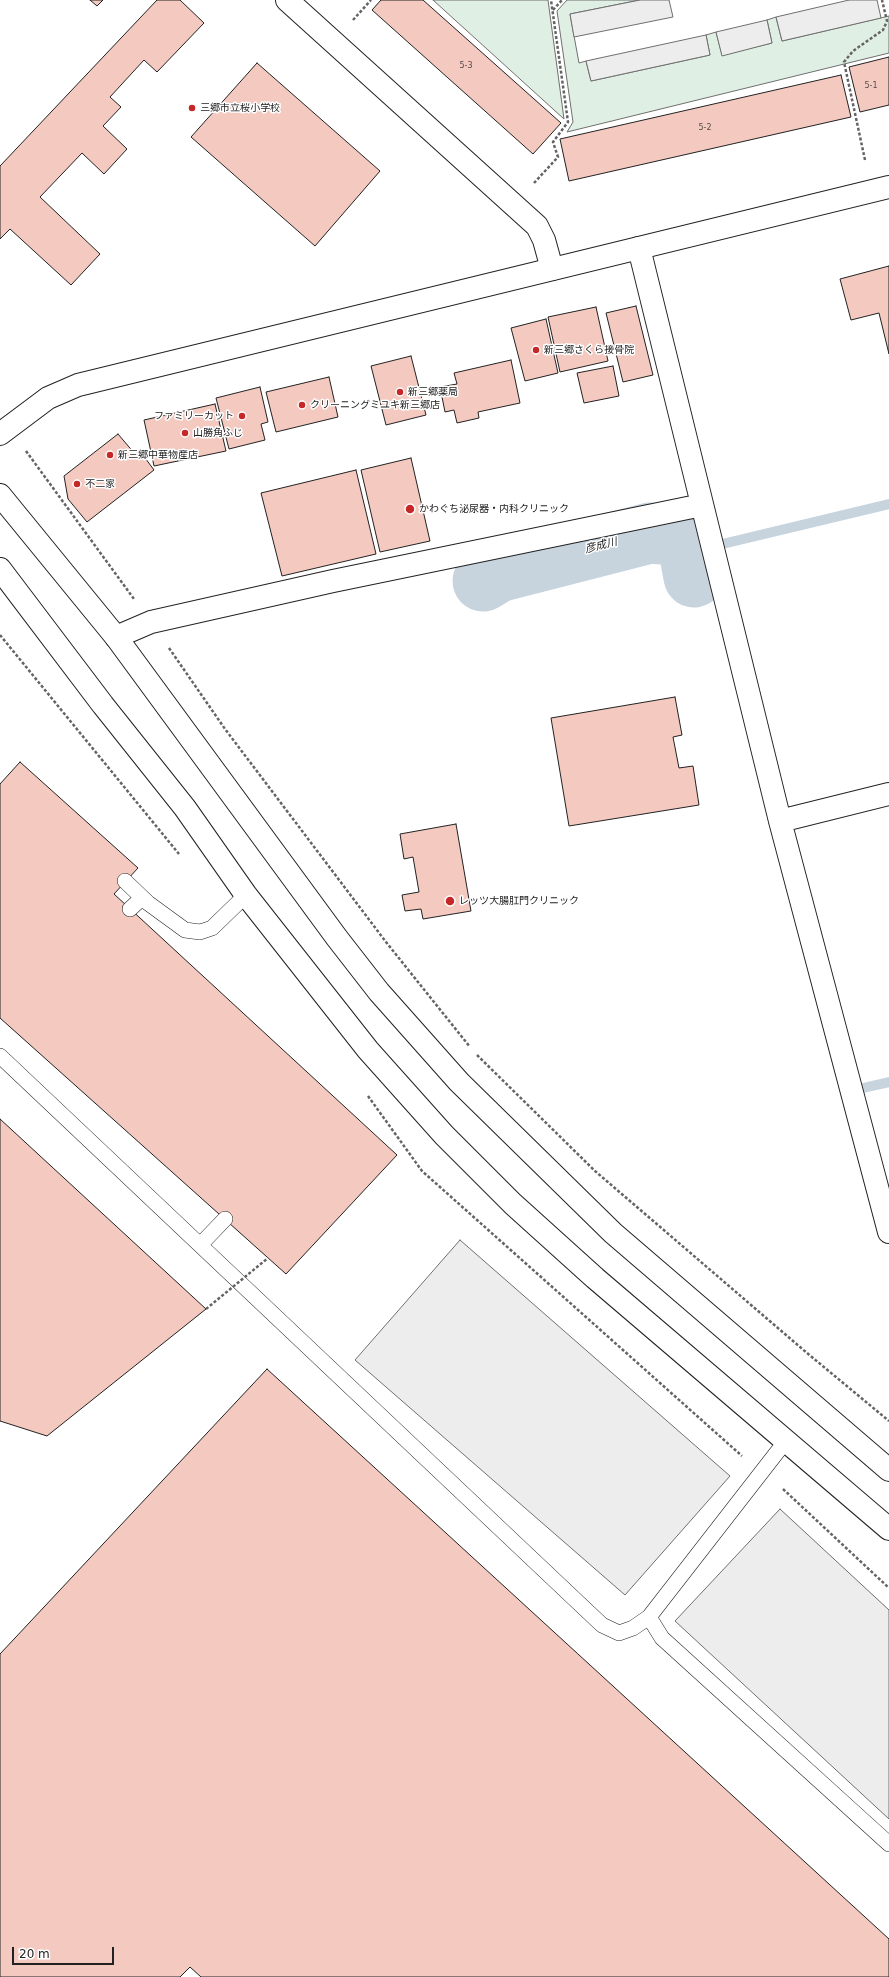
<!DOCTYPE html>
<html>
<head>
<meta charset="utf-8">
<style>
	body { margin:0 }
	#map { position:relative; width:889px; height:1977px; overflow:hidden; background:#fff; font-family:"DejaVu Sans",sans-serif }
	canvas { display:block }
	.scale { position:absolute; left:12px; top:1947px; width:102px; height:18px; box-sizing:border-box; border:2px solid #222; border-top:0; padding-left:5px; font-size:12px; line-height:14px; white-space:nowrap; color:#222; -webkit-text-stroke:3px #fff; paint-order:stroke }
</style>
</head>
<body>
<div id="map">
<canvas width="889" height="1977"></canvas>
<div class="scale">20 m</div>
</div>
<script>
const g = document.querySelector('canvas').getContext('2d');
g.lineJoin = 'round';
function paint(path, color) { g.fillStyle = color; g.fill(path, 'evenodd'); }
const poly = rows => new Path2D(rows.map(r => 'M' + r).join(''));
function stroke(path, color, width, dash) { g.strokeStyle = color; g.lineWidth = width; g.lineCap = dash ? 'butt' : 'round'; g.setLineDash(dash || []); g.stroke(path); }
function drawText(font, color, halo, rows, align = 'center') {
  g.font = font + ' "DejaVu Sans","Noto Sans JP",sans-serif'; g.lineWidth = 3; g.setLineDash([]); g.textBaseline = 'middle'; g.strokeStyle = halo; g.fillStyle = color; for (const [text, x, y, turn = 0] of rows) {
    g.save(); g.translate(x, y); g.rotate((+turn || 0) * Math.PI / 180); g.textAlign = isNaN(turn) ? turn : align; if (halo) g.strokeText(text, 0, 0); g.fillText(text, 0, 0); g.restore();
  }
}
const green = poly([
	[433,0,548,0,564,119,433,0],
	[567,0,640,0,570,14,579,63,586,61,591,81,710,55,706,35,716,32,722,55,772,43,767,20,776,17,782,41,889,16,889,53,567,132,573,122,557,11,567,0]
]);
paint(green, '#e0efe3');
stroke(green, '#6f6f6f', 1);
const parking = poly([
	[640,0,669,0,673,17,574,37,570,14,640,0],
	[849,0,877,0,881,18,782,41,776,17,849,0],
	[767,20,772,43,722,56,716,32,767,20],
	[706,35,710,55,591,81,586,61,706,35],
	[460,1240,730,1476,625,1595,355,1360,460,1240],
	[780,1509,889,1610,889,1819,675,1621,780,1509]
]);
paint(parking, '#ededed');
stroke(parking, '#6f6f6f', 1);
stroke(poly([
	[689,552,889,504],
	[863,1088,889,1082]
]), '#c7d3dd', 10);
stroke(poly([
	[483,581,498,572,650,533,675,535,689,550,694,577]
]), '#c7d3dd', 61);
const building = poly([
	[90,0,103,0,97,6,90,0],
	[157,0,180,0,204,23,157,72,144,60,110,97,121,107,103,126,127,149,104,174,82,153,40,197,100,254,71,285,10,229,0,239,0,166,157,0],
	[381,0,423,0,561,123,533,154,372,10,381,0],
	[889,57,889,105,860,112,849,67,889,57],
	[257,63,380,171,315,246,191,137,257,63],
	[841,75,851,117,569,181,560,139,841,75],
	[889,266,889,354,879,313,851,320,840,279,889,266],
	[636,306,653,375,623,382,606,313,636,306],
	[596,307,608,361,560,372,548,317,596,307],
	[546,319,558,373,525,381,511,328,546,319],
	[411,356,426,415,386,425,371,366,411,356],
	[511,360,520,403,478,412,479,418,457,423,454,410,445,412,440,387,457,384,454,373,511,360],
	[613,366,619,396,584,403,577,373,613,366],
	[329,377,338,417,276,432,266,392,329,377],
	[260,387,268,422,261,424,265,440,229,449,216,398,260,387],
	[215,404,226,451,154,466,144,420,215,404],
	[118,434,135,454,140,451,154,470,87,522,68,499,64,476,118,434],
	[411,458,430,541,380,552,361,470,411,458],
	[356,470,376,554,282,576,261,493,356,470],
	[675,697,682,735,673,737,679,768,693,766,699,805,569,826,551,718,675,697],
	[20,762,138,868,114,894,397,1155,286,1274,0,1018,0,784,20,762],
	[456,824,471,911,423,919,421,909,405,911,402,895,419,892,413,857,404,859,400,834,456,824],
	[0,1119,206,1309,47,1436,0,1421,0,1119],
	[267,1369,889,1939,889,1977,201,1977,190,1967,180,1977,0,1977,0,1654,267,1369]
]);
paint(building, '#f3c9c0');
stroke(building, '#222', 1);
const lane = poly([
	[125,881,148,903,185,930,200,932,212,928,246,895],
	[130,909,142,898],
	[0,1056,602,1625,619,1633,633,1628,649,1617,785,1442],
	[200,1245,225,1219],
	[649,1617,662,1638,889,1844]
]);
const street = poly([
	[287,0,537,226,544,240,552,269],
	[639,248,780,821,889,1232],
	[116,637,151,622,333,581,702,505],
	[780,821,889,794]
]);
const secondary = poly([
	[0,434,48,398,78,385,889,187],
	[0,495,116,637,337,938,379,992,459,1082,613,1233,889,1470],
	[0,569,103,705,185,808,246,895,368,1050,444,1135,513,1204,595,1278,889,1529]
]);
stroke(lane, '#222', 16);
stroke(street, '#222', 24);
stroke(secondary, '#222', 24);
stroke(poly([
	[553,10,562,0],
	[353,20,371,0],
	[865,160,844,62,853,51,883,30,887,21,882,0],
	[534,183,558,157,553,142,568,122,551,0],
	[26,451,134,599],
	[0,635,179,854],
	[169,648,225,729,386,942,470,1047],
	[477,1055,595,1171,807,1353,889,1421],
	[368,1096,422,1171,742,1456],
	[783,1489,889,1588]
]), '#646464', 2.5, [3, 2]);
stroke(lane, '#fff', 15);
stroke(street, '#fff', 22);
stroke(secondary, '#fff', 22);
stroke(poly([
	[206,1309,268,1258]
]), '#646464', 2.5, [3, 2]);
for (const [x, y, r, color] of [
	[192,108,4,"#c62828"],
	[536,350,4,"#c62828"],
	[400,392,4,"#c62828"],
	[302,405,4,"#c62828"],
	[242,416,4,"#c62828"],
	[185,433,4,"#c62828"],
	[110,455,4,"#c62828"],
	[77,484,4,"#c62828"],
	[410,509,5,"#c62828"],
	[450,901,5,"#c62828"]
]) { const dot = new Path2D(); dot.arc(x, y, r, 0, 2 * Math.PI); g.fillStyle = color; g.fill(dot); stroke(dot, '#fff', 1.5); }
drawText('8px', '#564c4a', null, [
	["5-3",466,66],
	["5-1",871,86],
	["5-2",705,128]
]);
drawText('10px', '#222', '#fff', [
	["三郷市立桜小学校",200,108],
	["新三郷さくら接骨院",544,350],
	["新三郷薬局",408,392],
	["クリーニングミユキ新三郷店",310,405],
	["ファミリーカット",234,416,"right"],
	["山勝角ふじ",193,433],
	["新三郷中華物産店",118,455],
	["不二家",85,484],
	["かわぐち泌尿器・内科クリニック",419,509],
	["レッツ大腸肛門クリニック",459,901]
], 'left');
drawText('italic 11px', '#222', '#fff', [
	["彦成川",601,546,-14]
]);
</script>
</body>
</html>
